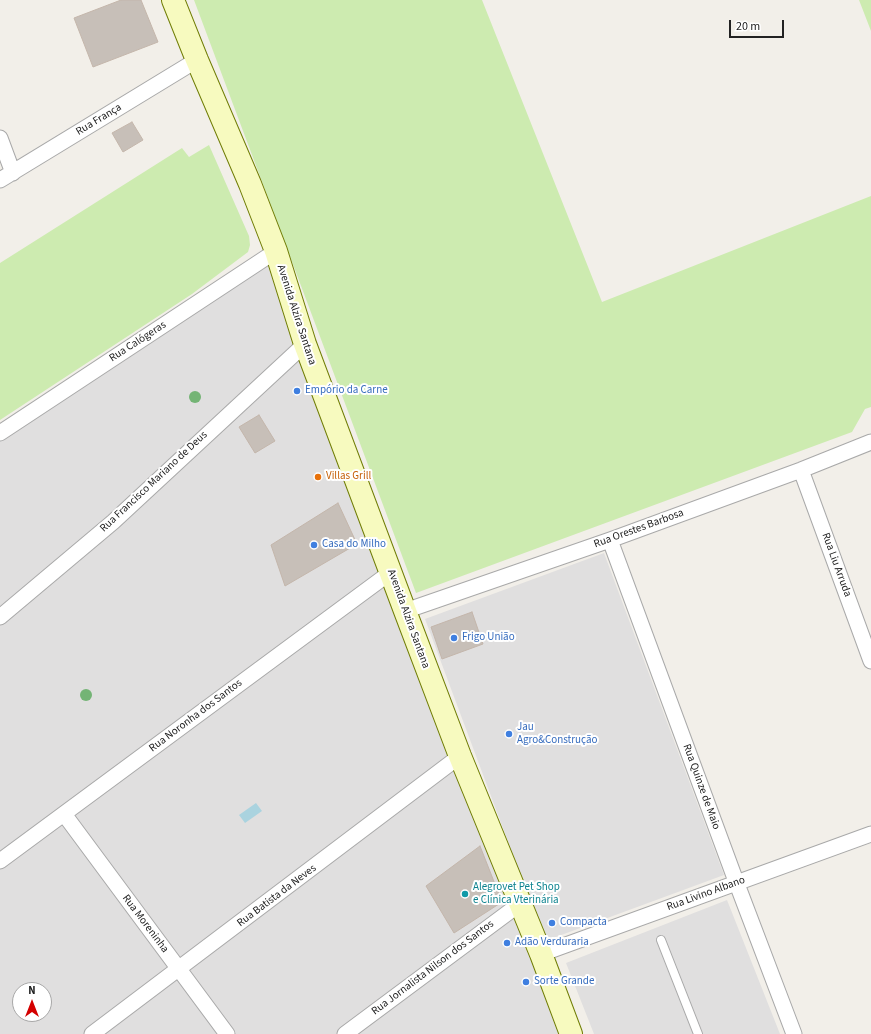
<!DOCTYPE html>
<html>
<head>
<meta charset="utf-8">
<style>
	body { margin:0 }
	#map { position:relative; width:871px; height:1034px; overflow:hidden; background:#f2efe9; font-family:"Source Sans 3",sans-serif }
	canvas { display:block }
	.north { position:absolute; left:12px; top:982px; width:40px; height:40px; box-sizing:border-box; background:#fff; border:1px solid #a7a7a7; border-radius:50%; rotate:0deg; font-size:11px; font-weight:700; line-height:16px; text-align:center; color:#222 }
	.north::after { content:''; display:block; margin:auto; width:14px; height:18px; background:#d40000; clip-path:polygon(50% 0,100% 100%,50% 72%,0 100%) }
	.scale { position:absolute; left:729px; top:20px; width:55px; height:18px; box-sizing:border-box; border:2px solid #222; border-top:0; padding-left:5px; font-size:12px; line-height:14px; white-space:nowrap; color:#222; -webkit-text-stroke:3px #fff; paint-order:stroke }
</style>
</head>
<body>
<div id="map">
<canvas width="871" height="1034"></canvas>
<div class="north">N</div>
<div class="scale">20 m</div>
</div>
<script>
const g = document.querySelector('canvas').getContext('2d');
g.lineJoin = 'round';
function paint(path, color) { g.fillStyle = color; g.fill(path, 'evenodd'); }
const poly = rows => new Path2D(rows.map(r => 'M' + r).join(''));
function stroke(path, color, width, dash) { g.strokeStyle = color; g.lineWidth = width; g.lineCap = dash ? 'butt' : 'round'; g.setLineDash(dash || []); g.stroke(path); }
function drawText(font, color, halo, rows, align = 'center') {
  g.font = font + ' "Source Sans 3",sans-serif'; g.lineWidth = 4; g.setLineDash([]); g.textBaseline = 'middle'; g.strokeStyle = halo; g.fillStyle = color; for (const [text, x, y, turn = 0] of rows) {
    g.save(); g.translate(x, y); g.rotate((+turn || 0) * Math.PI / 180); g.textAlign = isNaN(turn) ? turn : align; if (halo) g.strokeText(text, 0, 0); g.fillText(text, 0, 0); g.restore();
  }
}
paint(poly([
	[276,251,571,1034,0,1034,0,441],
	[20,990,44,990,44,1014,20,1014],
	[604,553,724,875,545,941,425,619],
	[727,900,780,1034,594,1034,566,963]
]), '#e0dfdf');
paint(poly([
	[194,0,482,0,602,302,871,196,871,407,865,409,852,432,416,593],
	[859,0,871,0,871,31],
	[209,145,249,236,250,245,248,252,192,294,0,420,0,263,182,148,189,157]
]), '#cdebb0');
paint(poly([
	[256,803,262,811,245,823,239,815]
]), '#aad3df');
const building = poly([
	[121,0,141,0,158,42,93,67,74,18,121,0],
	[132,122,143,140,123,152,112,133,132,122],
	[259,415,275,441,255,453,239,427,259,415],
	[338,503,357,544,285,586,271,545,338,503],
	[472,612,483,644,442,659,431,627,472,612],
	[480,846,502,902,454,933,426,886,480,846]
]);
paint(building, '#c7bfb8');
stroke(building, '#c4b6ab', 1);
const service = poly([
	[661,940,698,1034]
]);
const minor = poly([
	[0,138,13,173],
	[0,180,197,60],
	[0,433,276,251],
	[801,470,871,661],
	[610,540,737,884,794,1034],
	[405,611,610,540,801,470,871,442],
	[0,617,113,522,305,344],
	[64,814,227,1034],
	[0,861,391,572],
	[541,954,871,834],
	[92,1034,460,756],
	[345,1034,521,903]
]);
const secondary = poly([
	[173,0,197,60,250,184,276,251,305,344,405,611,460,756,541,954,571,1034]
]);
stroke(service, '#a9a9a9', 10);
stroke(minor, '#a9a9a9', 17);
stroke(secondary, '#707d05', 24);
stroke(service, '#fff', 8);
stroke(minor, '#fff', 15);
stroke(secondary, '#f7fabf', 22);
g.fillStyle = '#74b475';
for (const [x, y] of [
	[195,397],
	[86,695]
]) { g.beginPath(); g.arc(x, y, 6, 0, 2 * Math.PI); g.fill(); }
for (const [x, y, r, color] of [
	[297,391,4,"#3f7fe0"],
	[318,477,4,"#e8710a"],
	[314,545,4,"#3f7fe0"],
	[454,638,4,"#3f7fe0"],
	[509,734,4,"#3f7fe0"],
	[465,894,4,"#0f9aa8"],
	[552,923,4,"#3f7fe0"],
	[507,943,4,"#3f7fe0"],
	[526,982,4,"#3f7fe0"]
]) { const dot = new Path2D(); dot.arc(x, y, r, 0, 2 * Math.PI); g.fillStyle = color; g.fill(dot); stroke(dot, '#fff', 1.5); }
drawText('11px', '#222', '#fff', [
	["Rua França",99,120,-31],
	["Avenida Alzira Santana",296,315,72],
	["Rua Calógeras",138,342,-33],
	["Rua Francisco Mariano de Deus",154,482,-43],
	["Rua Orestes Barbosa",639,529,-20],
	["Rua Liu Arruda",836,565,70],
	["Avenida Alzira Santana",408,619,70],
	["Rua Noronha dos Santos",196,716,-37],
	["Rua Quinze de Maio",701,787,70],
	["Rua Livino Albano",706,894,-20],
	["Rua Batista da Neves",277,896,-37],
	["Rua Moreninha",145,924,53],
	["Rua Jornalista Nilson dos Santos",433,968,-37]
]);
drawText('11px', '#366cbe', '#fff', [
	["Empório da Carne",305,391],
	["Casa do Milho",322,545],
	["Frigo União",462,638],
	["Jau",517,728],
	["Agro&Construção",517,741],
	["Compacta",560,923],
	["Adão Verduraria",515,943],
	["Sorte Grande",534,982]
], 'left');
drawText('11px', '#c56008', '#fff', [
	["Villas Grill",326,477]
], 'left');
drawText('11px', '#0d838f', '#fff', [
	["Alegrovet Pet Shop",473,888],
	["e Clínica Vterinária",473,901]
], 'left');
</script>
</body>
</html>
